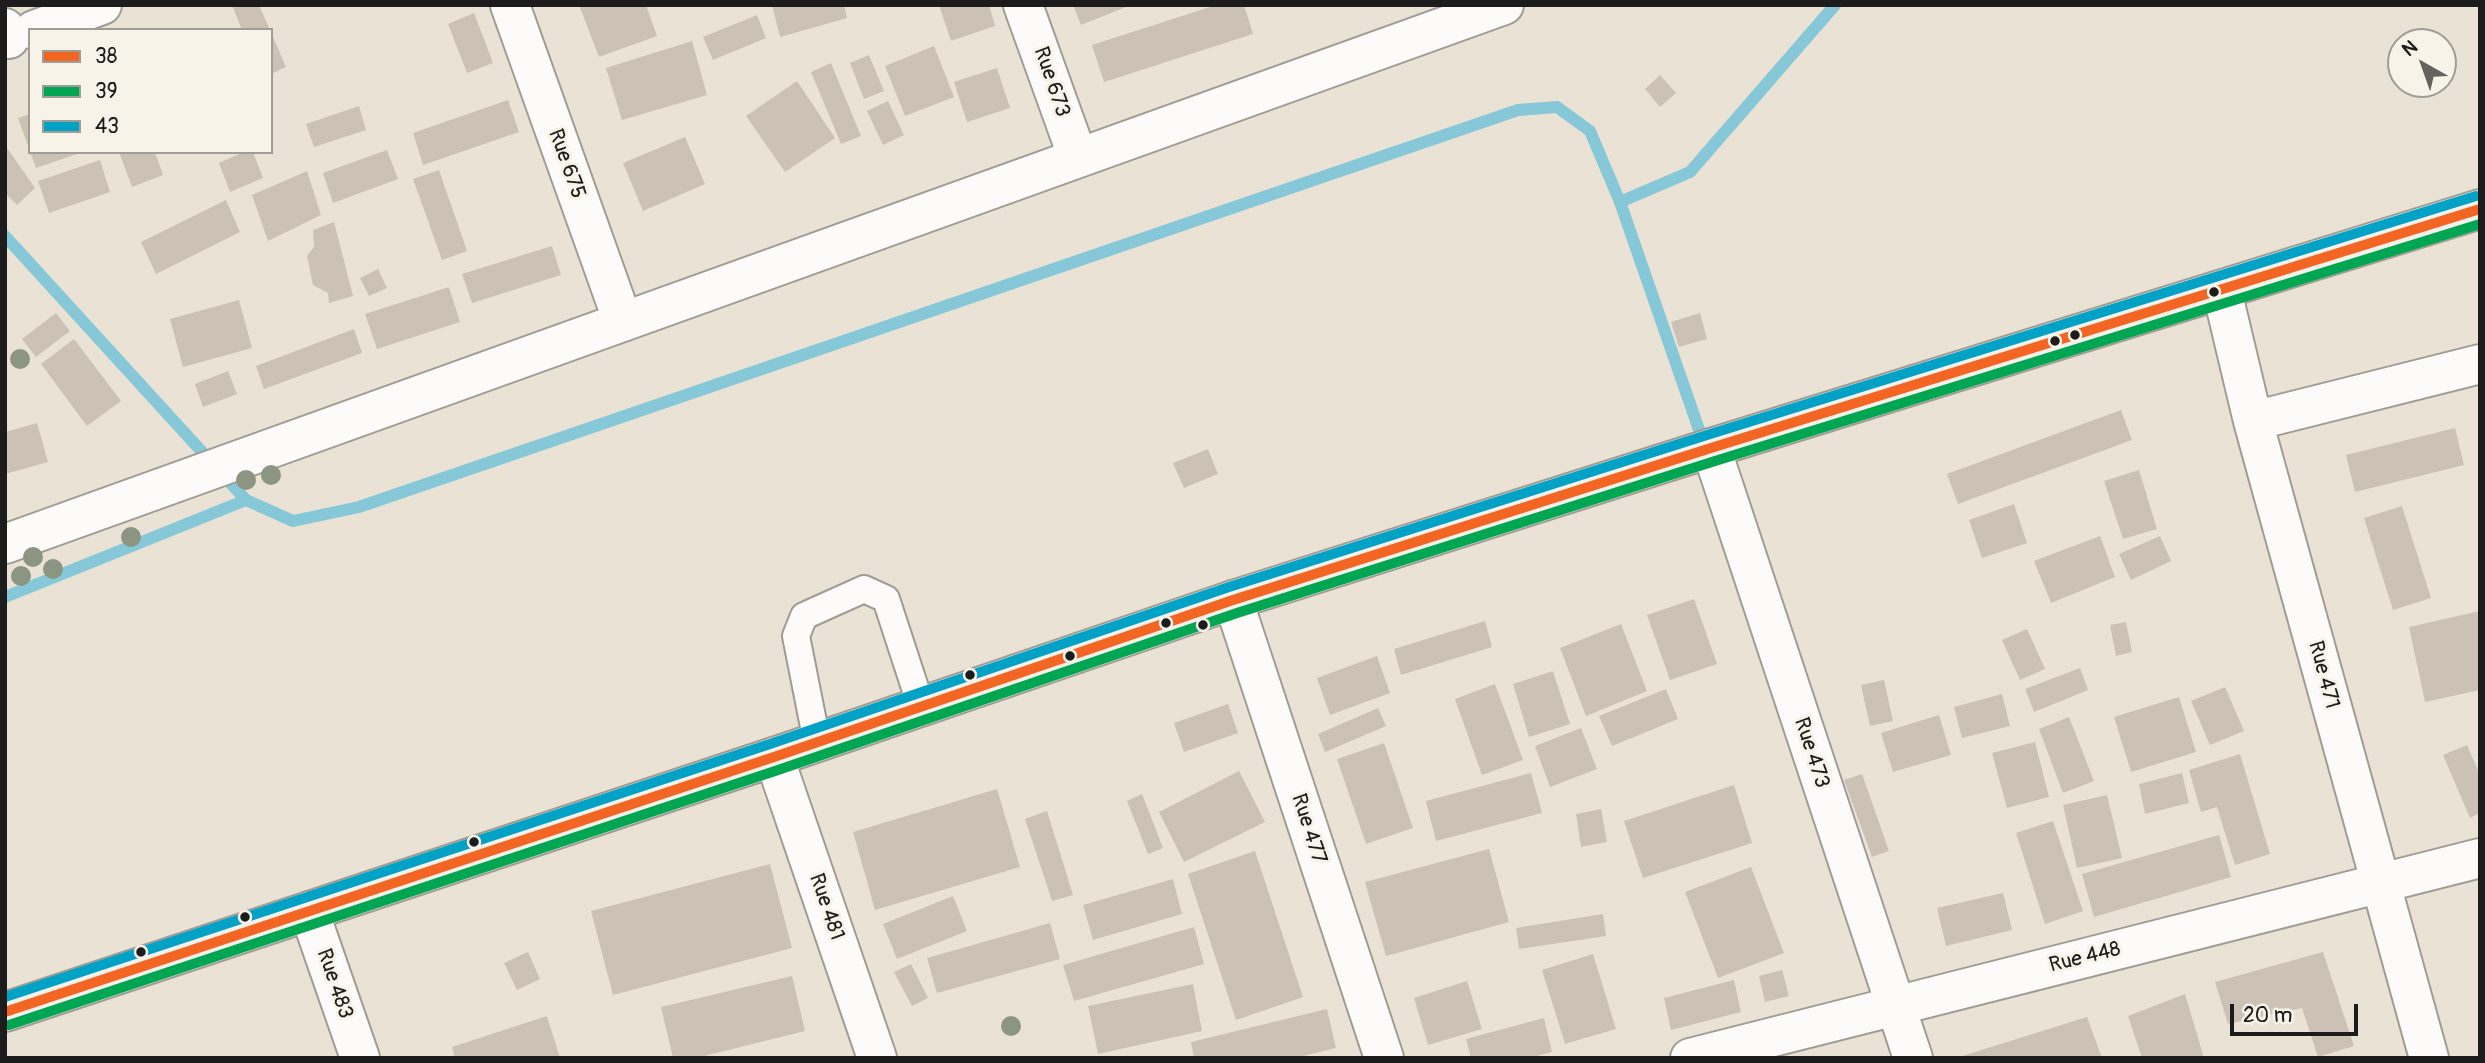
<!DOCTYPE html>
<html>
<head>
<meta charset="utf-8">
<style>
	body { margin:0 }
	#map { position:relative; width:2485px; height:1063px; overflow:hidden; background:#eae3d5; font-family:Pangolin,sans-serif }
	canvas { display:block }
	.frame { position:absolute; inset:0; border:7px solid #1c1c1c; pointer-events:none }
	.legend { position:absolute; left:28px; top:28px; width:245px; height:126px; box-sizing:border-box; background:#f7f3e8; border:2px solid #9f9d96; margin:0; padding:9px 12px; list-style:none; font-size:21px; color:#1c1c1c }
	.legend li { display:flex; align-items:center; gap:14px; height:35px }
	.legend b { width:35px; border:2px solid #9f9d96 }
	.north { position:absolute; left:2387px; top:28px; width:70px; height:70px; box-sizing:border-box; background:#f7f3e8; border:2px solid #9f9d96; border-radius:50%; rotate:320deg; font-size:19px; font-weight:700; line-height:28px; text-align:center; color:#1c1c1c }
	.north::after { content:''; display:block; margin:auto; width:24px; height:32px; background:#64625d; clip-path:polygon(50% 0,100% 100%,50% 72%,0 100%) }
	.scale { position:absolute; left:2230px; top:1004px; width:128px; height:32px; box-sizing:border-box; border:4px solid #1c1c1c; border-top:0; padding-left:9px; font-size:21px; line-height:24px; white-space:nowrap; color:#1c1c1c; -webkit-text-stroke:5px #f7f3e8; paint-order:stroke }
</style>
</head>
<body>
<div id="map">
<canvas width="2485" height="1063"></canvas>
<div class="frame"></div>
<ul class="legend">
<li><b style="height:9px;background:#f26522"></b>38</li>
<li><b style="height:9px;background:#00a651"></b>39</li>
<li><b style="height:9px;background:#01a2c5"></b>43</li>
</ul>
<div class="north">N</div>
<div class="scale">20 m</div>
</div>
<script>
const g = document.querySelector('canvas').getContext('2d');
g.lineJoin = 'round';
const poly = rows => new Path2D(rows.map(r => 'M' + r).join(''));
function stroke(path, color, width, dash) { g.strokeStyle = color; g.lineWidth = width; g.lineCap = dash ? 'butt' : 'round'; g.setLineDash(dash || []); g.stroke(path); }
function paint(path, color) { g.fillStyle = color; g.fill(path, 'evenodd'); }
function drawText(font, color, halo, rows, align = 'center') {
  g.font = font + ' Pangolin,sans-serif'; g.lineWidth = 6; g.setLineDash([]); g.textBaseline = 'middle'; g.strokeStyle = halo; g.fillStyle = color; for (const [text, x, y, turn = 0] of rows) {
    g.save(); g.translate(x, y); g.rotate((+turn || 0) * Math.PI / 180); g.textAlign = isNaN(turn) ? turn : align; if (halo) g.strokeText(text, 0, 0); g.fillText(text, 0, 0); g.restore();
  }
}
stroke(poly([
	[1620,202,1690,172,1835,5],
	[5,236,246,500,293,521,359,507,1518,110,1557,107,1590,131,1620,202,1705,447],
	[5,597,246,500]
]), '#87c8d8', 12);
paint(poly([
	[232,5,259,5,270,30,242,30],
	[579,5,646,5,657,36,599,57],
	[772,5,844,5,847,18,780,37],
	[939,5,989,5,995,26,951,41],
	[1073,5,1131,5,1081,25],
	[1216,5,1244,5,1253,34,1104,82,1092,45],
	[474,13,493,63,467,73,448,24],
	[757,15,766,38,713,60,703,37],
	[271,32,286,67,271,74],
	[692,41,707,95,622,120,606,68],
	[934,46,954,97,905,116,885,66],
	[869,55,884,91,864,99,850,63],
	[831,63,861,136,841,144,811,72],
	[997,68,1010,108,967,122,954,82],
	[1660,75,1676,93,1660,107,1645,89],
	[797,81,835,138,785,172,746,116],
	[508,100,519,132,423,165,413,133],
	[888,101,904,135,883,145,867,111],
	[359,106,366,130,314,147,306,124],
	[30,114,30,149,29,149,18,118],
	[685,137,705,184,643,211,623,163],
	[5,145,35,188,17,205,5,193],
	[387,150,398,179,333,203,323,173],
	[30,152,80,152,80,153,36,168],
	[119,152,155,152,163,175,132,187],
	[244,152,253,152,263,178,230,192,219,163],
	[100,160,110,192,49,213,38,181],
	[439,170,467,251,442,260,413,179],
	[307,171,321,215,268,241,252,195],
	[226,200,240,232,156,274,141,242],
	[334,222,353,296,329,303,328,293,313,285,307,256,314,247,313,230],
	[552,246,561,275,472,303,462,274],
	[378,269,387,288,369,296,360,278],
	[449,287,460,322,377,349,365,314],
	[239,300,252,348,183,367,170,319],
	[56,313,70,331,36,357,22,339],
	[1700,313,1707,339,1679,347,1671,322],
	[354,329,362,353,264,389,256,366],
	[74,339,121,401,87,426,41,364],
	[228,371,237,394,203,407,195,384],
	[2121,410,2132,440,1958,504,1947,474],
	[37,423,48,462,5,474,5,432],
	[2455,428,2464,465,2355,492,2346,455],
	[1208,449,1218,474,1184,488,1173,463],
	[2139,470,2157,529,2123,539,2104,481],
	[2014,504,2027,543,1982,558,1969,520],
	[2402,506,2431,598,2393,610,2364,518],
	[2100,536,2115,577,2051,603,2034,561],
	[2160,536,2171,561,2131,580,2119,554],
	[1694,599,1717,664,1670,680,1647,615],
	[2480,611,2480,690,2425,702,2409,627],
	[1485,621,1492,647,1401,675,1394,649],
	[2126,622,2132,652,2116,656,2110,625],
	[1621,624,1647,691,1586,716,1560,648],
	[2027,629,2045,669,2020,680,2002,640],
	[1377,656,1390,693,1330,715,1317,678],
	[2080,668,2088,690,2034,712,2025,689],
	[1553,671,1570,724,1529,737,1513,684],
	[1884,680,1893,721,1870,726,1861,685],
	[1495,684,1523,760,1482,775,1455,699],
	[2225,687,2244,731,2210,745,2191,701],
	[1666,689,1678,719,1612,746,1599,716],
	[2002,694,2010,726,1962,738,1954,707],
	[2179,697,2196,752,2131,772,2114,717],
	[1228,704,1238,733,1184,752,1174,723],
	[1378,708,1386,726,1325,752,1318,734],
	[1939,715,1951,755,1893,772,1881,733],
	[2069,717,2094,781,2063,793,2039,729],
	[1581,728,1597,769,1550,787,1535,746],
	[2035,742,2049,797,2007,808,1992,753],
	[1384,743,1413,828,1366,844,1337,759],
	[2467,745,2480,775,2480,813,2470,818,2443,755],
	[2240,754,2270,854,2235,865,2217,807,2201,812,2189,770],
	[1239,771,1265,822,1184,862,1159,812],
	[1531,773,1542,813,1436,841,1426,801],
	[2182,773,2189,803,2145,814,2139,784],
	[1862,774,1889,851,1872,857,1844,780],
	[1734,785,1752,843,1643,878,1624,821],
	[997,789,1020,867,875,910,853,832],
	[1142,794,1163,848,1148,854,1127,801],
	[2107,795,2122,858,2077,868,2063,805],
	[1601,809,1607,842,1581,847,1576,814],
	[1047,811,1073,895,1052,901,1025,819],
	[2053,821,2083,911,2045,924,2016,833],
	[2219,835,2231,877,2094,917,2082,874],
	[1489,849,1509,922,1386,956,1365,882],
	[1255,851,1303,997,1236,1020,1188,874],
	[770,864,792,948,613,995,591,911],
	[1751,867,1784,953,1718,978,1685,892],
	[1173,879,1182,914,1093,940,1083,905],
	[2003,893,2012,930,1946,946,1937,908],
	[953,896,967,931,897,959,883,924],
	[1603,914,1606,936,1519,949,1516,928],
	[1050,923,1060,959,937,993,927,958],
	[1194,927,1204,964,1074,1001,1063,965],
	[528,952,540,979,517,990,504,963],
	[2323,952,2354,1046,2318,1057,2302,1008,2228,1024,2215,982],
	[1593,954,1616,1029,1565,1044,1542,970],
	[911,964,928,998,912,1006,894,972],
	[1782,970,1789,996,1765,1002,1759,976],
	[792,976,805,1031,696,1058,673,1058,661,1007],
	[1734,980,1741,1012,1671,1030,1664,998],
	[1467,981,1482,1029,1428,1045,1414,998],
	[1193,984,1202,1031,1098,1054,1088,1006],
	[2185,994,2204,1058,2142,1058,2128,1016],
	[1327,1009,1336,1048,1295,1058,1194,1058,1191,1042],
	[547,1016,560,1058,455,1058,452,1047],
	[2087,1017,2102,1058,1959,1058,1959,1057],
	[1544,1018,1552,1052,1530,1058,1471,1058,1466,1039]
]), '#ccc1b5');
const lane = poly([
	[817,742,796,636,804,616,864,589,886,599,921,706]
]);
const street = poly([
	[510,5,623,322],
	[1023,5,1078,158],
	[5,28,9,39],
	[34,30,102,5],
	[2222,291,2253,421,2429,1058],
	[2253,421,2480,364],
	[1711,448,1913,1058],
	[5,544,1504,5],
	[1233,600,1384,1058],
	[774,757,877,1058],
	[309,911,360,1058],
	[1690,1058,2480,858]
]);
const secondary = poly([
	[5,1012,774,757,1233,600,1711,448,2480,209]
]);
stroke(lane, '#a09c94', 30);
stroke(street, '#a09c94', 42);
stroke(secondary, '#a09c94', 42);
stroke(lane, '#fcfbf9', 26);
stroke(street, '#fcfbf9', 38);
stroke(secondary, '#f6f1eb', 38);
stroke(poly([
	[5,1012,774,757,1233,600,1711,448,2480,209]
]), '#f26522', 10);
stroke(poly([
	[9,1025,778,770,1237,613,1715,461,2480,224]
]), '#00a651', 10);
stroke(poly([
	[5,997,770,744,1229,587,1707,435,2476,196]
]), '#01a2c5', 10);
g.fillStyle = '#8c9482';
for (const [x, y] of [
	[20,359],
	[271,475],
	[246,480],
	[131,537],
	[33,557],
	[53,569],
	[21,576],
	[1011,1026]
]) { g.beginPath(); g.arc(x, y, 10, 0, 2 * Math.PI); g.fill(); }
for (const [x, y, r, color] of [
	[2214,292,6,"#1c1c1c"],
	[2075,335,6,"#1c1c1c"],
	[2055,341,6,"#1c1c1c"],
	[1166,623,6,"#1c1c1c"],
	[1203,625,6,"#1c1c1c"],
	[1070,656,6,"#1c1c1c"],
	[970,675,6,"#1c1c1c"],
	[474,842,6,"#1c1c1c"],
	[245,917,6,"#1c1c1c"],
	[141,952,6,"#1c1c1c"]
]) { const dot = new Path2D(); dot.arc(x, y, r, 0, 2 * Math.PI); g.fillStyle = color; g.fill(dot); stroke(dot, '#f7f3e8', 2.5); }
drawText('21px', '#1c1c1c', '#f7f3e8', [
	["Rue 673",1051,82,71],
	["Rue 675",566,164,70],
	["Rue 471",2323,675,75],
	["Rue 473",1811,753,72],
	["Rue 477",1308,829,72],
	["Rue 481",826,907,71],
	["Rue 448",2085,958,-14],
	["Rue 483",334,984,71]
]);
</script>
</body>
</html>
